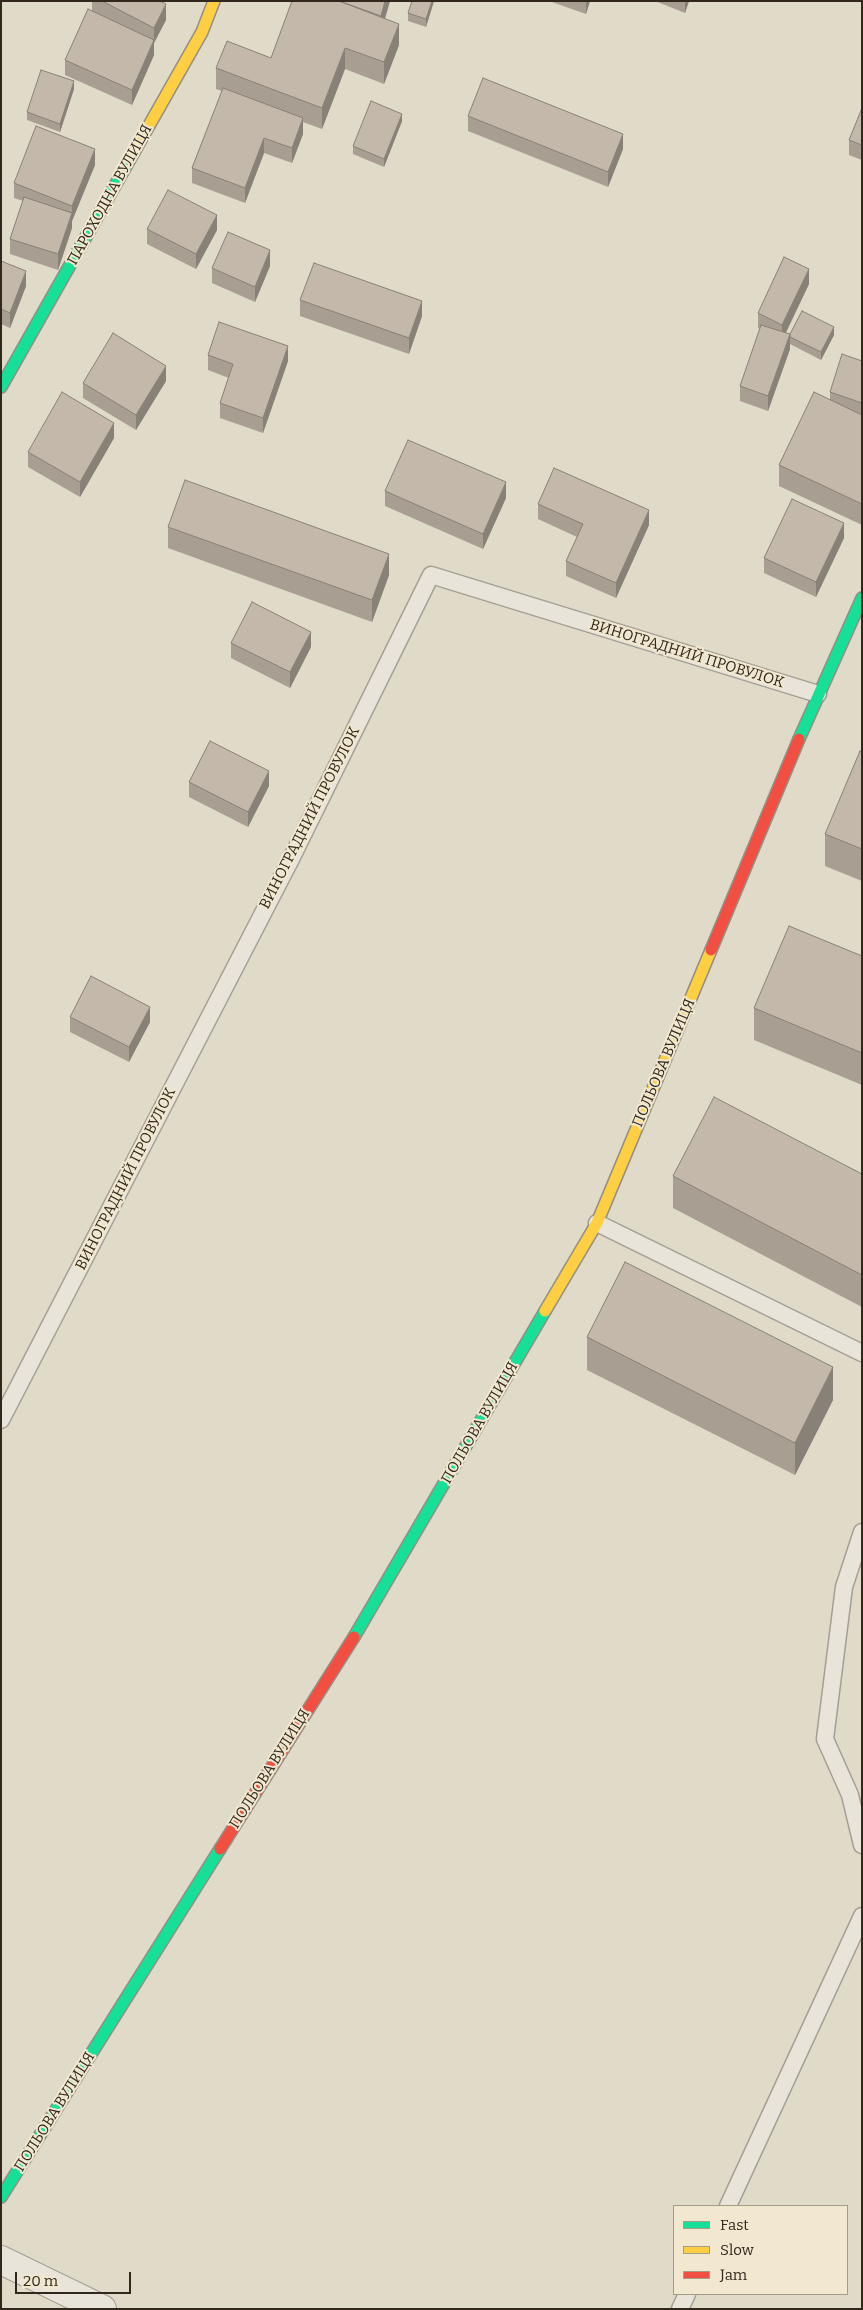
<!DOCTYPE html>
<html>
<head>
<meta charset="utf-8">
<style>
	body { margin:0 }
	#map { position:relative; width:863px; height:2310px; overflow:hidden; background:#e0dac9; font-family:Bitter,serif }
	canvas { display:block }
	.frame { position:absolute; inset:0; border:2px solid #31271d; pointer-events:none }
	.legend { position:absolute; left:673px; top:2205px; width:175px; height:90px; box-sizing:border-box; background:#f1e8cf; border:1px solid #a49b88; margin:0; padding:6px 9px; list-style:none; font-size:15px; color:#31271d }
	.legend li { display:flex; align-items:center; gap:10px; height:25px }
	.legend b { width:25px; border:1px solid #a49b88 }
	.scale { position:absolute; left:15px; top:2272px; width:116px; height:22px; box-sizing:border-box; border:2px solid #31271d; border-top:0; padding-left:6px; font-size:15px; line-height:18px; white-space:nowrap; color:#31271d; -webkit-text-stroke:4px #f1e8cf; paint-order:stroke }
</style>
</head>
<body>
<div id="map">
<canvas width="863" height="2310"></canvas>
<div class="frame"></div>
<ul class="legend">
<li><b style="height:6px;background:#16e098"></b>Fast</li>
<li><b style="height:6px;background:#ffcf43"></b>Slow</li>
<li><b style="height:6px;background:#f24e42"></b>Jam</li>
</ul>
<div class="scale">20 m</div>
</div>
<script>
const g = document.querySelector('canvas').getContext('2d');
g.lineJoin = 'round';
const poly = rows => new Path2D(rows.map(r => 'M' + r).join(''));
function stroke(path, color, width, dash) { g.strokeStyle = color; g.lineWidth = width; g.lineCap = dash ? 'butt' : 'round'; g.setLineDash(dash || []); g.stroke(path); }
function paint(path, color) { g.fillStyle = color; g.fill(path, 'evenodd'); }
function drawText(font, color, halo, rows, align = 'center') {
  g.font = font + ' Bitter,serif'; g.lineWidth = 4; g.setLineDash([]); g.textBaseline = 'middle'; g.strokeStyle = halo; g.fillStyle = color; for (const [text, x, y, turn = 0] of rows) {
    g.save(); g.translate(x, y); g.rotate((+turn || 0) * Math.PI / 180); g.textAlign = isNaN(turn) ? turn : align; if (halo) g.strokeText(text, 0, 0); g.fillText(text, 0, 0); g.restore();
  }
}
const lane = poly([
	[597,1223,862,1353],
	[1,1420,291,859,431,575,818,694],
	[862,1532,844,1587,825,1739,850,1795,862,1845],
	[728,2206,862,1916],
	[680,2309,687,2294]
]);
const street = poly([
	[1,2260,102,2309]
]);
const fast = poly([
	[1,387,134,152],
	[799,739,862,598],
	[354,1637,545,1311],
	[1,2197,220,1849]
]);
const slow = poly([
	[134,152,202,32,214,1],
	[545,1311,597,1223,711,950]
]);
const jam = poly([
	[711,950,799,739],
	[220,1849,354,1637]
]);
stroke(lane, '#a59f93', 19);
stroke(street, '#a59f93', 30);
stroke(fast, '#948e83', 14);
stroke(slow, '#948e83', 14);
stroke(jam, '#948e83', 14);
stroke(lane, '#e8e4da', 16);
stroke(street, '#e8e4da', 28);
stroke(fast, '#16e098', 11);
stroke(slow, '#ffcf43', 11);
stroke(jam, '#f24e42', 11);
paint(poly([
	[92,1,160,1,166,20,154,43,154,55,132,105,65,75,65,60,92,11],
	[292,1,390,1,385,19,399,45,384,84,345,69,322,129,303,122,303,134,292,163,264,153,245,203,192,183,192,168,222,91,216,89,216,68,271,58],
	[434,1,426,27,408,21,408,13],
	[549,1,590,1,586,14],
	[655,1,689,1,685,13],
	[74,89,60,132,27,120,27,112],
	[862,108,862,160,849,155,849,140],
	[468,116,623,149,608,187,468,131],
	[402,121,384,167,353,154,353,146],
	[95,165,72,221,72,228,58,270,10,254,10,239,23,201,14,198,14,183],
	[147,229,217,230,196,269,147,244],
	[1,261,26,286,10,328,1,324],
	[270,266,255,302,212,283,212,268],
	[809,284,786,333,790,334,834,335,821,360,790,344,790,349,768,411,740,401,740,386,760,329,758,328,758,313],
	[300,300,422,316,409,354,300,316],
	[208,355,288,361,263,433,220,418,220,403,229,378,208,370],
	[862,361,862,525,779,486,779,465,830,400,830,392],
	[166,381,136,430,83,398,83,383],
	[114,438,80,497,28,467,28,452],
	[385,491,506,498,483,549,385,506],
	[538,504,649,525,616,598,566,576,566,561,577,537,538,519],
	[168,527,389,575,372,622,168,548],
	[844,538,816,597,764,573,764,558],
	[231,643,311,647,290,688,231,658],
	[862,752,862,881,825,866,825,834],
	[189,782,269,786,248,827,189,797],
	[862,956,862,1085,754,1040,754,1008],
	[70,1017,150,1022,129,1062,70,1032],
	[862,1174,862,1307,673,1208,673,1176],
	[587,1337,833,1400,795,1475,587,1370]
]), '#a89e92');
paint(poly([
	[385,1,390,1,381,31,381,16],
	[432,1,434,1,426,27,426,19],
	[586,1,590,1,586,14],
	[685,1,689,1,685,13],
	[166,4,166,20,154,43,154,55,132,105,132,90,154,40,154,28],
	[399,24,399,45,384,84,384,62],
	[345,48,345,69,322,129,322,108],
	[74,81,74,89,60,132,60,124],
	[402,114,402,121,384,167,384,159],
	[303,118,303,134,292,163,292,148],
	[623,134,623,149,608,187,608,172],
	[264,138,264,153,245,203,245,188],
	[95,149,95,165,72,221,72,206],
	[72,213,72,228,58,270,58,254],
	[217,215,217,230,196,269,196,254],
	[270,250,270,266,255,302,255,287],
	[809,269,809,284,782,340,782,325],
	[26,271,26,286,10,328,10,313],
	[422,301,422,316,409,354,409,338],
	[834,327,834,335,821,360,821,352],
	[790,334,790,349,768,411,768,396],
	[288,346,288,361,263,433,263,418],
	[166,366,166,381,136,430,136,415],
	[114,423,114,438,80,497,80,482],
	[506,482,506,498,483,549,483,534],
	[649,510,649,525,616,598,616,583],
	[844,523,844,538,816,597,816,582],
	[389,554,389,575,372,622,372,600],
	[311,632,311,647,290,688,290,672],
	[269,771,269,786,248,827,248,812],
	[150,1007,150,1022,129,1062,129,1047],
	[833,1367,833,1400,795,1475,795,1443]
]), '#888177');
const building = poly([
	[102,1,160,1,166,4,154,28,102,1],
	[292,1,339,1,399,24,384,62,345,48,322,108,216,68,227,41,271,58,292,1],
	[339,1,385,1,381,16,339,1],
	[412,1,432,1,426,19,408,13,412,1],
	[88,9,154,40,132,90,65,60,88,9],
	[41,70,74,81,60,124,27,112,41,70],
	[483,78,623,134,608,172,468,116,483,78],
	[223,88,303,118,292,148,264,138,245,188,192,168,223,88],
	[371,101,402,114,384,159,353,146,371,101],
	[862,108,862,145,849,140,862,108],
	[36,126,95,149,72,206,14,183,36,126],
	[168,190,217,215,196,254,147,229,168,190],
	[24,197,72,213,58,254,10,239,24,197],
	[228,232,270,250,255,287,212,268,228,232],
	[784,257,809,269,782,325,758,313,784,257],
	[1,261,26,271,10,313,1,309,1,261],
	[314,263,422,301,409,338,300,300,314,263],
	[802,311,834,327,821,352,790,337,790,334,802,311],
	[219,322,288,346,263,418,220,403,233,364,208,355,219,322],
	[761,325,790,334,768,396,740,386,761,325],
	[113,333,166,366,136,415,83,383,113,333],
	[842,354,862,361,862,403,830,392,842,354],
	[62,392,114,423,80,482,28,452,62,392],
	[814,392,862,415,862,504,779,465,814,392],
	[408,440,506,482,483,534,385,491,408,440],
	[554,468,649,510,616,583,566,561,583,524,538,504,554,468],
	[185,480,389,554,372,600,168,527,185,480],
	[792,499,844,523,816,582,764,558,792,499],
	[252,602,311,632,290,672,231,643,252,602],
	[210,741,269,771,248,812,189,782,210,741],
	[860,751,862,752,862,849,825,834,860,751],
	[789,926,862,956,862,1053,754,1008,789,926],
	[91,976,150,1007,129,1047,70,1017,91,976],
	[714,1097,862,1174,862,1275,673,1176,714,1097],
	[625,1262,833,1367,795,1443,587,1337,625,1262]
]);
paint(building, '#c3b8aa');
stroke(building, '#888177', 1);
drawText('15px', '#31271d', '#f1e8cf', [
	["ПАРОХОДНА ВУЛИЦЯ",110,195,-61],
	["ВИНОГРАДНИЙ ПРОВУЛОК",687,654,17],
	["ВИНОГРАДНИЙ ПРОВУЛОК",310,818,-63],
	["ПОЛЬОВА ВУЛИЦЯ",664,1063,-67],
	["ВИНОГРАДНИЙ ПРОВУЛОК",126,1179,-63],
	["ПОЛЬОВА ВУЛИЦЯ",480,1423,-60],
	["ПОЛЬОВА ВУЛИЦЯ",270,1769,-58],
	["ПОЛЬОВА ВУЛИЦЯ",55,2112,-58]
]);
</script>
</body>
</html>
